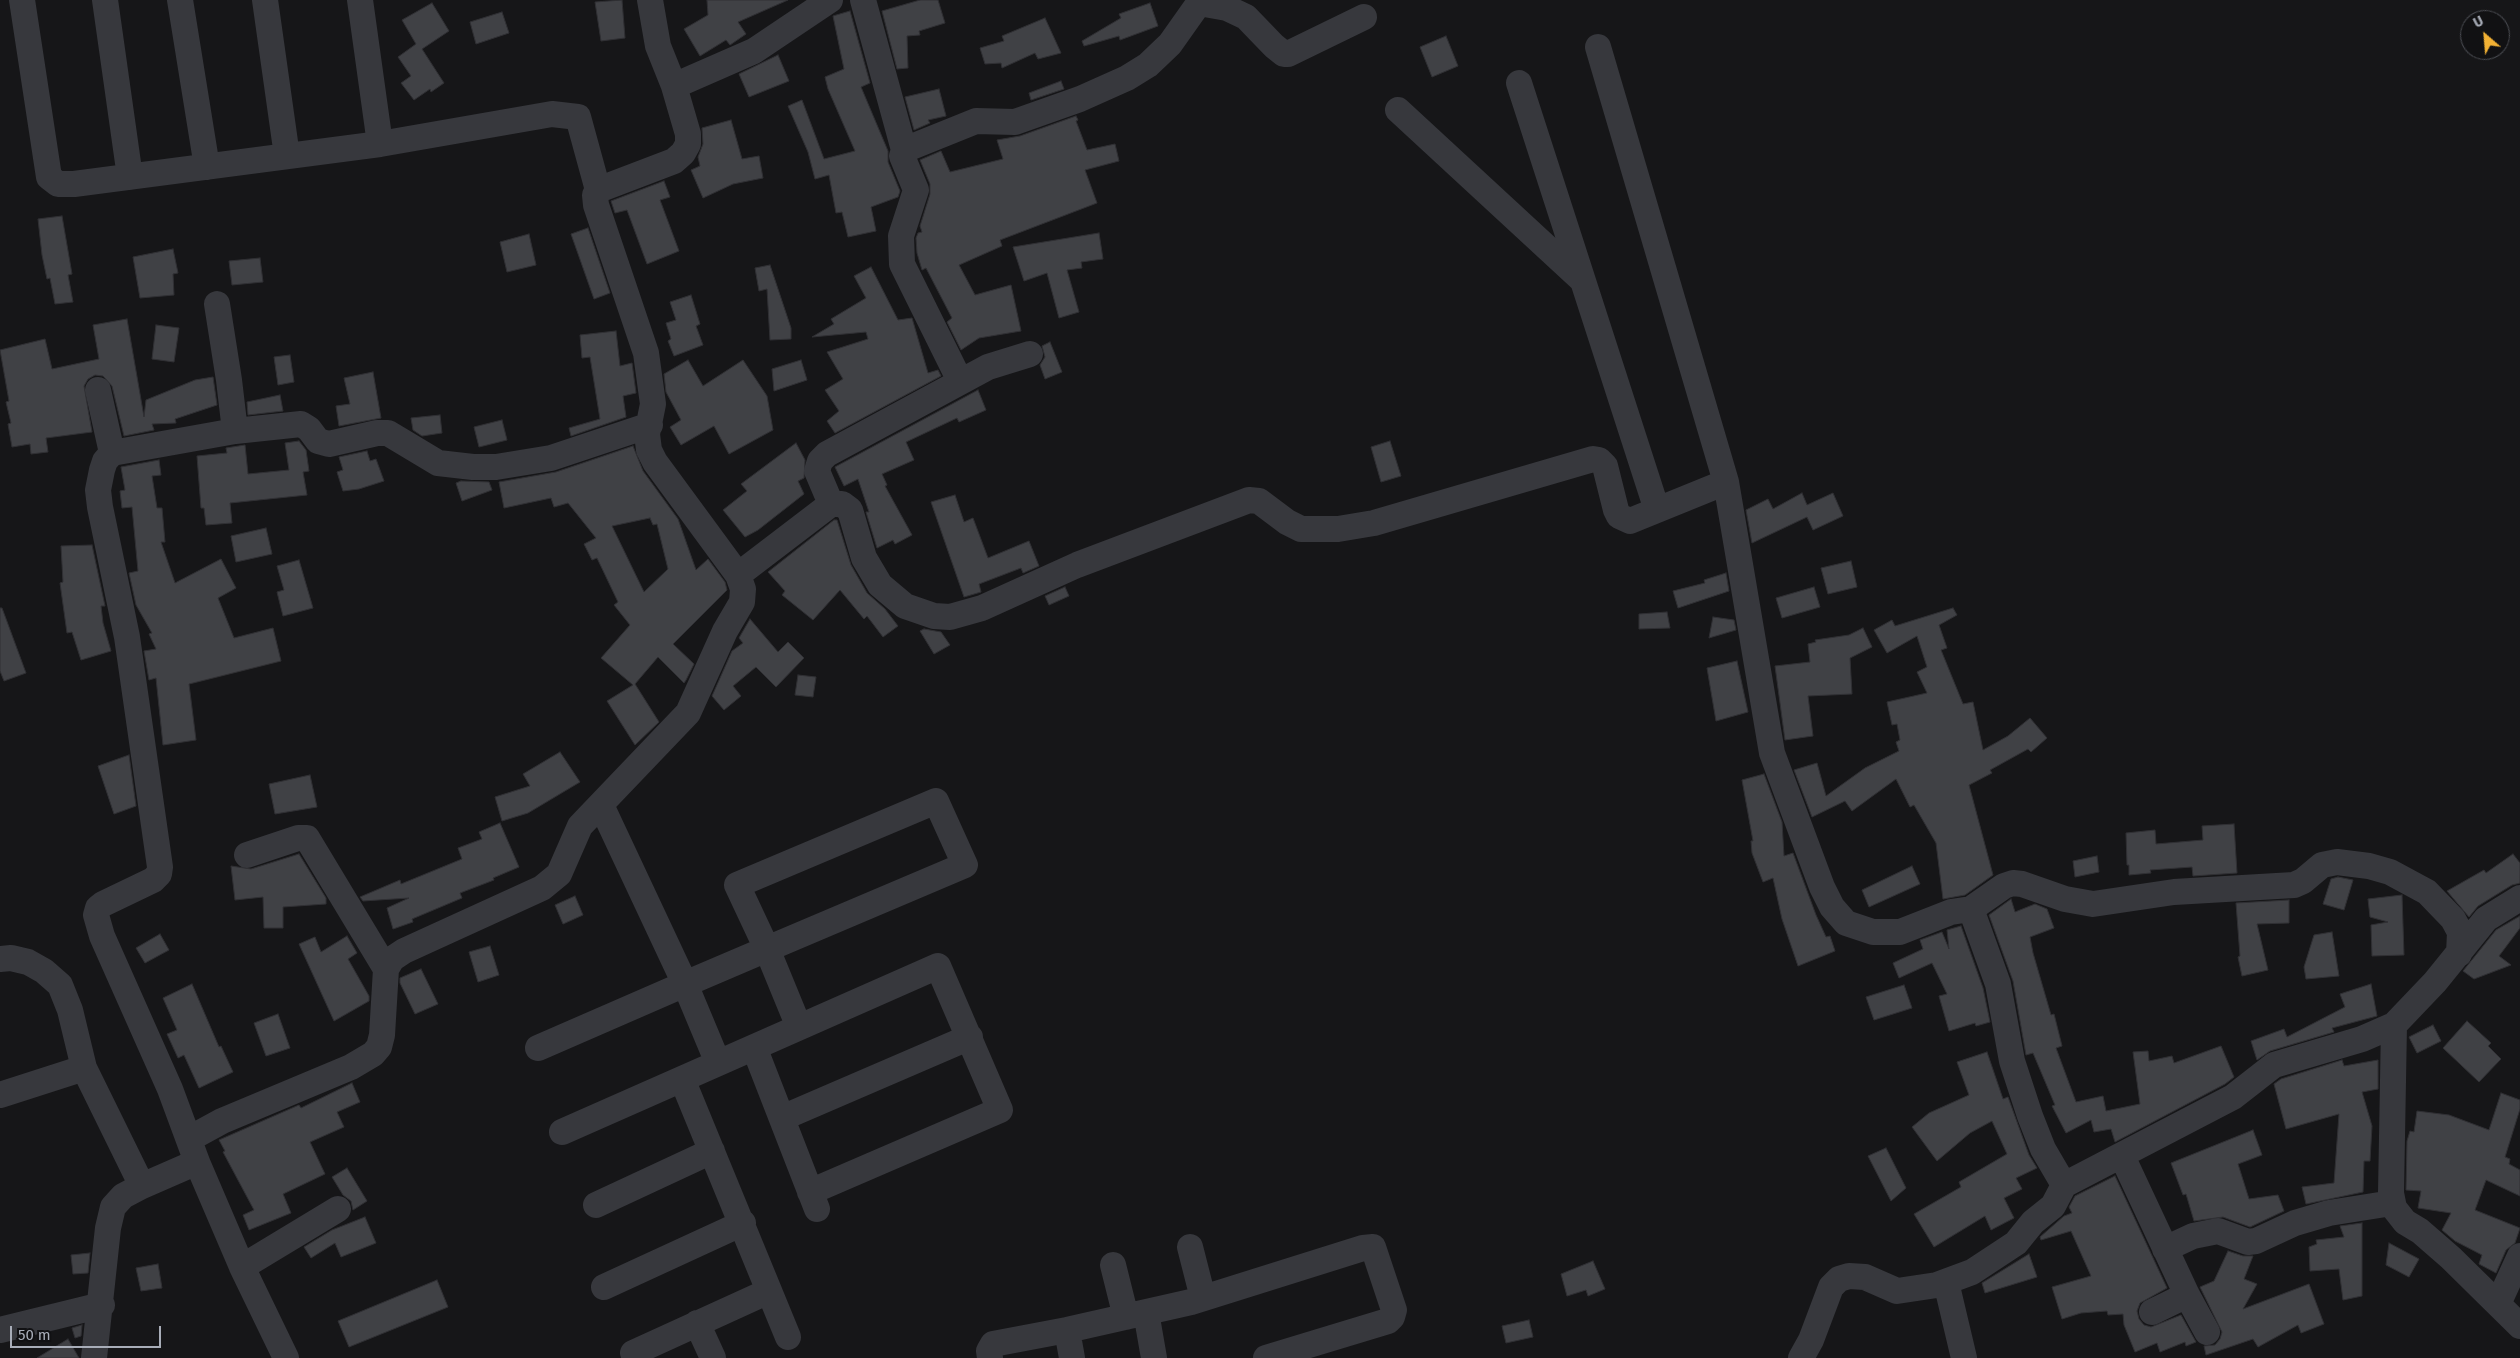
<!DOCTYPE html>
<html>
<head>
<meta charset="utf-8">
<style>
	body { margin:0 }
	#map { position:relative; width:2520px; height:1358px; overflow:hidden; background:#161618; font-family:"Fira Sans",sans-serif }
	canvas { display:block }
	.north { position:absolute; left:2460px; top:10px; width:50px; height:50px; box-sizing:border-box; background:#111113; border:1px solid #4d4f55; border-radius:50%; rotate:333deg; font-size:14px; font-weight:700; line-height:20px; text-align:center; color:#a8adb8 }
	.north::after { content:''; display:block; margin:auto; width:18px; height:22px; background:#f2b134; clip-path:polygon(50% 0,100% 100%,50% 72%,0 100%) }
	.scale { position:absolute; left:10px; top:1326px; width:151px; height:22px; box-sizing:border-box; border:2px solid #a8adb8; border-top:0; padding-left:6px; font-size:15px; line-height:18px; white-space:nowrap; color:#a8adb8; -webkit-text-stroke:4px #111113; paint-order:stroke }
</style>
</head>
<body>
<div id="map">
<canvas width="2520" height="1358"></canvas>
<div class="north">U</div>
<div class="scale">50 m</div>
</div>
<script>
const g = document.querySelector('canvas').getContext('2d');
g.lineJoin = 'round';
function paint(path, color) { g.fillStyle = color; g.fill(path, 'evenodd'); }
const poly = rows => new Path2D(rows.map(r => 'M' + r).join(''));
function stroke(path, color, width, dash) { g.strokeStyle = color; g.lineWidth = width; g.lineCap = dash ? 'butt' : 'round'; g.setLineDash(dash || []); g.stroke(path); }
const building = poly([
	[622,0,625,38,601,41,595,2,622,0],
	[707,0,788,0,738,22,746,34,730,45,726,40,700,56,684,29,708,15,707,0],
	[920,0,938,0,945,23,919,31,920,35,907,36,908,68,897,69,882,11,920,0],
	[432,3,449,31,422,49,444,83,431,92,430,89,414,100,401,83,411,76,398,57,416,44,402,20,432,3],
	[1150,3,1158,26,1120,40,1119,36,1084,46,1082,41,1121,18,1119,14,1150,3],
	[850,11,870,83,861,87,888,151,888,162,900,191,898,197,871,207,876,231,848,237,842,212,836,213,829,175,815,179,808,152,788,106,802,100,824,159,855,151,828,89,825,77,844,69,833,16,850,11],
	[502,12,509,33,476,44,470,22,502,12],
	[1045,18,1061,53,1038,59,1035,53,1002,68,1001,63,985,64,980,48,1004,41,1002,36,1045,18],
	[1446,36,1458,66,1432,77,1420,47,1446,36],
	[778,55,789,81,749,97,739,74,778,55],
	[1061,81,1064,89,1031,100,1029,93,1061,81],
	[939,89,946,116,928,120,930,123,914,130,905,97,939,89],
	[1076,116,1078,120,1076,121,1087,150,1115,144,1119,161,1085,170,1097,203,1000,240,1002,246,959,265,975,295,1011,285,1021,331,979,338,961,350,947,322,952,318,926,268,922,270,917,253,916,238,918,233,922,232,920,226,930,194,930,184,920,160,941,151,950,172,1003,159,997,140,1020,136,1076,116],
	[731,120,742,159,759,156,763,178,733,184,703,198,691,170,700,166,698,157,703,144,702,128,731,120],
	[664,181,670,197,660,200,679,251,647,264,627,210,615,213,611,201,664,181],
	[62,216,72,274,68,275,73,302,55,304,50,278,47,279,42,255,38,219,62,216],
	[588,228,610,293,594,299,571,234,588,228],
	[1099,233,1103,259,1081,262,1082,268,1067,270,1079,312,1059,318,1047,273,1024,281,1013,247,1099,233],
	[529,234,536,265,507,272,500,242,529,234],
	[173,249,178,273,173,274,174,295,140,298,133,257,173,249],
	[260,258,263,282,232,285,229,261,260,258],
	[770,265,791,328,791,339,770,340,767,289,759,291,755,268,770,265],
	[871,267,898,320,912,318,928,373,938,370,941,376,835,433,827,421,839,411,825,390,843,379,827,352,868,339,866,332,812,337,834,324,831,319,866,298,854,276,871,267],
	[691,295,700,324,696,326,703,345,674,356,668,341,671,339,666,323,676,320,670,302,691,295],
	[127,319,144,417,146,400,195,380,213,377,217,405,175,419,176,423,152,424,154,430,124,436,112,386,103,376,95,375,88,379,84,386,92,432,46,438,48,452,31,454,30,444,12,447,8,424,11,423,6,402,9,401,0,350,45,339,52,369,99,359,93,325,127,319],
	[156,325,179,328,174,362,152,359,156,325],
	[616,331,620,366,632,363,636,393,623,396,626,417,571,436,569,428,600,419,590,357,582,358,580,335,616,331],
	[1050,342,1062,372,1045,379,1040,365,1045,357,1042,346,1050,342],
	[290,355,294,382,278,385,274,357,290,355],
	[688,360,703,386,743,360,767,396,773,430,729,454,714,426,681,445,670,427,681,420,666,392,664,374,688,360],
	[801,360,807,380,774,391,772,369,801,360],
	[373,372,381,418,339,426,336,406,350,404,344,378,373,372],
	[978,390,986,410,959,422,957,418,906,442,914,460,882,474,887,485,885,486,912,535,895,544,893,540,877,548,866,512,869,512,858,479,844,486,835,467,978,390],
	[280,395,283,411,248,415,247,402,280,395],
	[440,415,442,433,422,436,413,430,411,418,440,415],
	[502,420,507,440,479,447,474,427,502,420],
	[299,441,306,450,309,471,303,472,307,495,230,503,232,523,206,525,204,508,201,508,197,456,227,453,226,448,245,445,248,474,289,470,285,443,299,441],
	[1390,441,1401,476,1381,482,1371,447,1390,441],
	[796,443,805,460,804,478,798,481,804,494,758,530,745,537,723,510,747,491,741,484,796,443],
	[633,446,643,471,678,519,696,570,708,559,725,582,727,590,673,644,694,664,686,680,684,683,658,657,635,684,659,722,635,745,607,701,633,685,601,658,630,625,614,605,618,602,597,558,592,560,584,544,596,538,568,503,554,507,551,498,504,508,499,482,556,472,633,446],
	[650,518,653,525,657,524,668,569,644,592,612,526,650,518],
	[367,451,370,461,376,459,384,481,359,489,343,491,337,472,343,470,339,457,367,451],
	[159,460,161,475,152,476,157,508,162,508,165,542,161,542,175,583,221,559,236,588,218,598,234,638,273,628,281,661,189,684,196,740,163,745,156,678,149,680,144,651,156,649,149,634,152,633,136,605,129,573,138,571,132,507,122,508,120,491,125,490,121,467,159,460],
	[461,481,489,482,492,490,462,501,456,483,461,481],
	[1802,493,1807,505,1833,493,1843,516,1813,530,1807,517,1752,543,1746,510,1768,499,1773,509,1802,493],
	[955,495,964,522,973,518,988,558,1029,541,1039,566,1023,573,1021,568,979,584,981,592,964,597,931,502,955,495],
	[834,520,837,520,851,565,867,593,885,609,898,626,883,637,867,616,864,619,840,590,813,620,782,595,785,591,768,572,834,520],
	[266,528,272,554,236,562,231,536,266,528],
	[92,545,105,606,101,606,103,623,111,651,81,660,72,632,67,633,60,583,63,582,61,546,92,545],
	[299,560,313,608,283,616,277,592,284,590,277,566,299,560],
	[1851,561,1857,587,1828,594,1821,568,1851,561],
	[1726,573,1729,591,1678,608,1673,591,1705,583,1704,580,1726,573],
	[1065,587,1069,596,1049,605,1045,596,1065,587],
	[1814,587,1820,607,1782,618,1776,598,1814,587],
	[0,608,2,608,26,673,4,681,0,671,0,608],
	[1953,608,1957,615,1939,625,1947,648,1941,650,1963,704,1973,702,1983,750,2008,736,2030,718,2047,738,2031,752,2028,749,1990,770,1992,773,1969,785,1993,875,1965,895,1943,899,1936,843,1914,805,1910,807,1896,779,1852,811,1845,801,1812,817,1794,770,1817,763,1826,796,1865,768,1899,751,1896,742,1900,740,1897,724,1892,725,1887,702,1927,693,1917,672,1927,667,1917,636,1887,653,1874,630,1892,620,1895,626,1953,608],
	[1667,612,1670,628,1639,629,1639,614,1667,612],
	[1713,617,1734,620,1736,630,1709,638,1713,617],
	[750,619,778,652,788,642,804,658,776,687,756,667,733,686,741,696,724,710,712,696,732,651,743,643,739,638,750,619],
	[1863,628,1872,647,1850,658,1852,694,1808,696,1813,736,1785,740,1775,666,1810,662,1808,644,1816,642,1815,640,1849,635,1863,628],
	[924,629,941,632,950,645,934,654,920,631,924,629],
	[1737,661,1748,712,1716,721,1707,668,1737,661],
	[798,675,816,677,813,697,795,695,798,675],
	[560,752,580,782,528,813,502,821,495,797,530,786,523,774,560,752],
	[129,755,136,806,114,814,98,766,129,755],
	[1764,774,1782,822,1784,856,1793,853,1816,915,1826,937,1830,936,1835,951,1798,966,1782,919,1773,878,1763,882,1752,853,1751,841,1753,841,1742,780,1764,774],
	[310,775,317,807,275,814,269,784,310,775],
	[500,823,519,867,493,878,494,880,460,893,462,898,412,919,413,922,393,929,387,908,409,898,363,901,360,897,400,880,401,884,462,859,458,848,482,839,479,832,500,823],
	[2234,824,2237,873,2193,876,2192,867,2150,870,2151,873,2129,875,2129,865,2127,865,2126,833,2155,830,2156,844,2203,840,2202,826,2234,824],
	[299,854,326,898,326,904,283,907,283,928,264,928,263,897,235,900,231,866,251,869,299,854],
	[2513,854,2520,863,2520,883,2512,885,2478,906,2469,917,2447,891,2484,870,2486,873,2513,854],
	[2097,856,2099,872,2075,877,2073,861,2097,856],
	[1912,866,1920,884,1869,907,1862,890,1912,866],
	[2338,877,2353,880,2344,910,2323,904,2331,879,2338,877],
	[2402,895,2404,955,2372,956,2371,925,2388,922,2370,917,2368,899,2402,895],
	[575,896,583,915,563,924,555,905,575,896],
	[2011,899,2015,912,2035,904,2047,909,2054,928,2030,937,2033,953,2051,1015,2054,1014,2062,1046,2056,1048,2076,1102,2103,1096,2106,1111,2140,1104,2133,1052,2148,1051,2149,1061,2172,1056,2174,1063,2221,1046,2234,1077,2225,1084,2115,1142,2111,1129,2094,1132,2091,1120,2066,1133,2052,1106,2055,1105,2033,1053,2026,1055,2013,981,1989,915,2011,899],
	[2289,900,2289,923,2257,924,2268,970,2242,976,2238,957,2240,956,2236,903,2289,900],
	[2520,916,2520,928,2499,956,2511,965,2474,979,2463,971,2496,930,2520,916],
	[1961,926,1983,988,1990,1022,1976,1026,1975,1023,1949,1031,1939,996,1947,994,1932,963,1899,978,1893,963,1923,949,1920,940,1942,932,1949,949,1947,930,1961,926],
	[2332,932,2339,976,2306,979,2304,967,2314,935,2332,932],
	[160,934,169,950,145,963,136,948,160,934],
	[347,936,357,953,348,959,369,996,369,1001,334,1021,299,944,315,937,321,952,347,936],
	[490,946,499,975,478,982,469,952,490,946],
	[421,969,438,1004,415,1014,400,983,400,978,421,969],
	[192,984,219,1047,221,1046,233,1072,199,1088,184,1055,178,1058,167,1034,177,1030,163,998,192,984],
	[2371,984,2377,1016,2332,1028,2334,1032,2270,1051,2257,1060,2251,1041,2284,1029,2287,1037,2345,1007,2340,994,2371,984],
	[1904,985,1912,1008,1874,1020,1866,997,1904,985],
	[278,1014,290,1048,266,1056,254,1023,278,1014],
	[2467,1021,2491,1043,2488,1046,2501,1059,2479,1082,2443,1048,2467,1021],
	[2433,1025,2441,1041,2417,1053,2409,1037,2433,1025],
	[1987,1052,2003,1099,2008,1097,2029,1155,2037,1168,2016,1178,2022,1189,2004,1198,2014,1218,1991,1230,1985,1216,1934,1247,1914,1214,1961,1187,1959,1182,2007,1154,1992,1121,1970,1133,1937,1161,1912,1127,1929,1113,1969,1095,1957,1062,1987,1052],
	[2342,1060,2344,1066,2378,1060,2378,1089,2362,1092,2372,1126,2370,1161,2364,1161,2363,1192,2306,1204,2302,1187,2334,1183,2339,1114,2286,1129,2274,1084,2281,1079,2342,1060],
	[352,1083,360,1102,337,1112,344,1127,310,1142,325,1174,283,1194,291,1213,249,1230,243,1215,254,1210,223,1152,225,1151,219,1140,299,1105,301,1108,352,1083],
	[2501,1093,2520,1100,2520,1109,2505,1157,2510,1159,2509,1164,2520,1170,2520,1196,2486,1180,2475,1210,2520,1228,2515,1243,2506,1250,2496,1273,2479,1264,2482,1255,2455,1241,2442,1230,2451,1213,2418,1208,2421,1191,2406,1190,2407,1141,2410,1131,2414,1132,2417,1111,2449,1115,2489,1130,2501,1093],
	[2253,1130,2262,1155,2238,1164,2249,1199,2278,1195,2284,1211,2250,1227,2223,1217,2194,1221,2186,1194,2183,1195,2171,1163,2253,1130],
	[1886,1148,1906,1188,1891,1201,1868,1156,1886,1148],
	[347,1168,367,1201,353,1210,351,1201,343,1195,332,1177,347,1168],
	[2115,1176,2167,1288,2140,1303,2137,1311,2139,1319,2144,1325,2151,1327,2181,1315,2196,1342,2186,1346,2185,1342,2160,1352,2157,1343,2135,1352,2124,1325,2123,1314,2108,1315,2107,1311,2081,1313,2062,1319,2052,1287,2091,1276,2071,1231,2041,1240,2040,1237,2064,1216,2072,1213,2069,1207,2075,1196,2115,1176],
	[365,1217,376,1243,341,1257,335,1243,311,1258,304,1247,332,1230,365,1217],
	[2362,1223,2362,1296,2343,1300,2339,1269,2310,1271,2309,1247,2317,1244,2316,1240,2344,1237,2340,1226,2362,1223],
	[2389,1243,2419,1259,2409,1277,2386,1265,2389,1243],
	[2228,1251,2243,1256,2253,1256,2244,1279,2257,1284,2243,1309,2309,1284,2324,1324,2301,1333,2298,1325,2258,1347,2253,1339,2206,1355,2204,1346,2215,1345,2220,1339,2222,1332,2200,1287,2214,1281,2228,1251],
	[90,1253,88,1273,73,1274,71,1255,90,1253],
	[2029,1254,2037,1277,1985,1293,1982,1283,2029,1254],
	[1593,1261,1605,1289,1588,1296,1586,1290,1567,1296,1561,1274,1593,1261],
	[158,1264,162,1288,141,1291,136,1268,158,1264],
	[437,1280,448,1307,349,1347,338,1321,437,1280],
	[1529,1320,1533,1337,1506,1343,1502,1326,1529,1320],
	[82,1325,81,1336,75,1338,72,1328,82,1325],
	[68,1339,79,1358,37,1358,68,1339]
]);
paint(building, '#404145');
stroke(building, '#303034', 1);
stroke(poly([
	[22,0,49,177,58,184,74,184,380,144,552,114,578,117,598,190,595,195,596,205,646,353,653,404,647,434,649,450,655,462,738,575,743,589,742,602,725,631,688,713,580,826,559,874,542,888,404,951,392,959,386,969,382,1035,379,1047,373,1054,351,1067,222,1121,189,1139],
	[105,0,130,177],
	[180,0,207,167],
	[265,0,287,156],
	[360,0,380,144],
	[863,0,904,150],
	[1598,47,1726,482,1772,753,1822,887,1832,907,1846,923,1873,932,1900,932,1951,912,1971,909,1998,984,2012,1061,2030,1116,2043,1149,2064,1185],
	[1519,83,1657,510],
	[674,86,754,51,830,0],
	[1398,110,1582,280],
	[598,190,674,161,683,153,688,144,688,134,674,86,658,46,650,0],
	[960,381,902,264,901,236,916,190,902,156,904,150,976,121,1015,122,1080,99,1127,78,1148,65,1170,44,1199,3,1227,8,1246,17,1274,46,1284,54,1288,54,1364,17],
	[235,431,301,424,309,429,318,441,329,444,377,433,388,433,438,463,473,467,496,467,551,458,650,425],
	[112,453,235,431,229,380,217,304],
	[831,504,817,471,820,461,827,454,988,367,1030,354],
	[738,575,831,504,842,504,850,510,864,558,880,585,905,606,934,616,950,617,982,608,1077,565,1249,500,1259,501,1287,522,1301,529,1338,529,1374,523,1593,459,1599,460,1605,466,1616,510,1619,516,1630,521,1726,482],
	[601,805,685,984,718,1063],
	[247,855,298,838,307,838,386,969],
	[1971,909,2004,886,2013,883,2022,884,2065,899,2093,904,2174,892,2294,885,2303,881,2322,865,2337,862,2369,866,2390,872,2427,892,2453,919,2460,932,2459,954],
	[0,959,11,958,28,962,44,971,60,985,70,1010,84,1068,142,1186],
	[2394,1025,2391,1193,2394,1208,2405,1222,2420,1231,2451,1258,2520,1326],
	[754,1047,817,1209],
	[538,1048,685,984,767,949,965,865,936,801,737,885,767,949,799,1027],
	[682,1079,788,1337],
	[0,1095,84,1068],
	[782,1118,970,1037],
	[562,1132,938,966,1000,1110,810,1192],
	[2122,1156,2187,1295,2207,1332],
	[197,1162,242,1267,286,1358],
	[596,1205,712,1151],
	[1190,1247,1203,1298],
	[2165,1249,2193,1236,2218,1231,2248,1242,2256,1241,2295,1223,2329,1213,2392,1203],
	[1113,1265,1126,1317],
	[242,1267,338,1209],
	[1946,1282,1964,1358],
	[604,1287,743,1223],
	[2498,1304,2520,1256],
	[1146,1312,1154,1358],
	[2152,1312,2187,1295],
	[697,1323,713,1358],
	[0,1330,102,1305],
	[1067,1330,1072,1358],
	[633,1353,769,1291],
	[94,1358,108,1228,113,1207,123,1196,142,1186,197,1162,170,1089,102,936,96,915,98,908,103,904,153,880,159,874,160,867,127,637,100,507,98,490,102,470,105,461,112,453,98,390],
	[990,1358,989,1351,993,1344,1067,1330,1191,1302,1363,1248,1373,1247,1394,1310,1392,1317,1388,1321,1266,1358],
	[1801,1358,1811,1340,1831,1287,1839,1279,1849,1276,1865,1277,1897,1291,1937,1285,1972,1272,2016,1243,2033,1222,2053,1206,2064,1185,2233,1097,2274,1065,2362,1039,2394,1025,2435,982,2486,919,2520,898]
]), '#37383d', 26);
</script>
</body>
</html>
